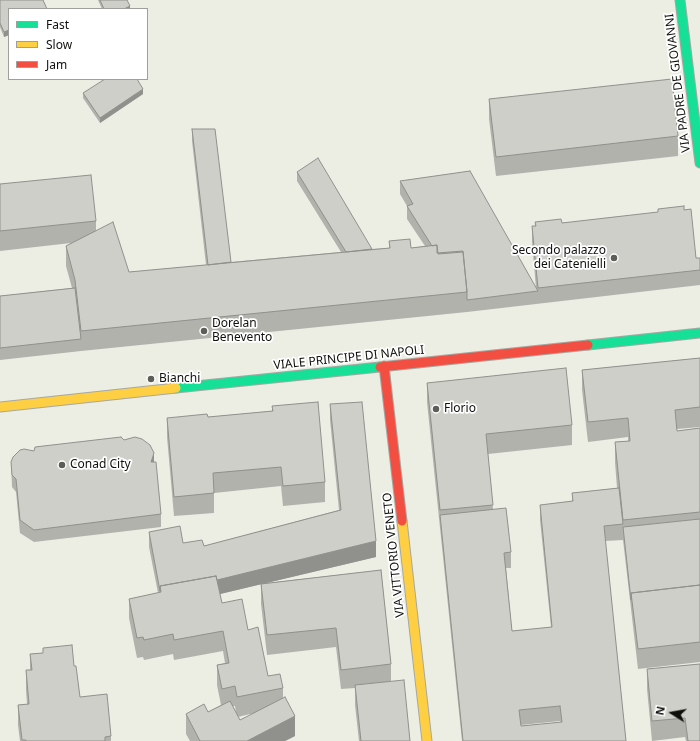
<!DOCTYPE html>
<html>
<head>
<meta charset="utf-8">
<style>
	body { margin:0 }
	#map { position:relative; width:700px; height:741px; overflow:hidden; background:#eceee4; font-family:"Noto Sans",sans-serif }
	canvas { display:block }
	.legend { position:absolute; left:8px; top:8px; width:140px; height:72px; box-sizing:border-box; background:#fff; border:1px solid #9f9f9d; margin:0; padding:5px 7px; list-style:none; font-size:12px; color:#0f100b }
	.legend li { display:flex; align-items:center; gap:8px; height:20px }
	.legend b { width:20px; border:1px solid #9f9f9d }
	.north { position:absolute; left:652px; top:693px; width:40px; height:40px; -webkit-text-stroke:3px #fff; paint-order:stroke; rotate:281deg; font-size:11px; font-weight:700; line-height:16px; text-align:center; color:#0f100b }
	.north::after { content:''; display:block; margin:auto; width:14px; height:18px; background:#0f100b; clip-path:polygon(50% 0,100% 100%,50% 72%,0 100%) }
</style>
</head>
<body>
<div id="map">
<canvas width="700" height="741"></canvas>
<ul class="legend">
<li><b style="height:5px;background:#16e098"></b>Fast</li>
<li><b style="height:5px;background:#ffcf43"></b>Slow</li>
<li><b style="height:5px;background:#f24e42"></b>Jam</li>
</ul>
<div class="north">N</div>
</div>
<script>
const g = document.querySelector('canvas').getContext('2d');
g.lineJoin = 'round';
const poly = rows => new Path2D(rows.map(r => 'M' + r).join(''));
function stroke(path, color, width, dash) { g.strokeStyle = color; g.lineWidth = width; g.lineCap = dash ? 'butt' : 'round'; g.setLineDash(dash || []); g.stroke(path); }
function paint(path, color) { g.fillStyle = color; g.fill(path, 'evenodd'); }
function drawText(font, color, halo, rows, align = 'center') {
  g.font = font + ' "Noto Sans",sans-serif'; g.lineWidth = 3.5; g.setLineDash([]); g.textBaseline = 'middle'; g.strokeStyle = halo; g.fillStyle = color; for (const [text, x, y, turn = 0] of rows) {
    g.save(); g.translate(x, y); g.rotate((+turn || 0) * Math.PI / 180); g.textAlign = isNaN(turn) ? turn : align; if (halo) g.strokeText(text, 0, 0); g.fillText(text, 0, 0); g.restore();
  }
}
const fast = poly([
	[680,0,700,163],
	[588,345,700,333],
	[176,388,380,367]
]);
const slow = poly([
	[0,407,176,388],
	[402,521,427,741]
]);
const jam = poly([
	[384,366,402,521],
	[380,367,588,345]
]);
stroke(fast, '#a6a8a1', 11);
stroke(slow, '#a6a8a1', 11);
stroke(jam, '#a6a8a1', 11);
stroke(fast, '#16e098', 9);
stroke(slow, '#ffcf43', 9);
stroke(jam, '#f24e42', 9);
paint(poly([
	[0,0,9,9,9,35,4,37,0,27],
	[98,0,127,0,130,9,102,9],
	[83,93,143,94,100,123,83,98],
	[489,99,678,136,678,156,496,176,489,119],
	[192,129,231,262,341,252,297,181,297,172,372,249,389,248,389,241,411,248,425,246,407,219,407,206,400,194,400,181,536,288,532,242,532,226,535,226,535,222,562,223,684,210,696,258,700,261,700,285,467,312,81,351,0,360,0,296,72,288,66,266,66,246,71,243,0,251,0,184,96,221,96,231,129,272,206,265,192,141],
	[700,358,700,427,677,429,677,431,700,428,700,662,638,669,623,540,605,541,626,741,462,741,427,402,427,383,572,425,572,445,488,454,493,509,511,552,511,568,506,568,512,631,551,627,540,520,540,505,572,501,572,493,617,488,615,462,615,442,628,441,628,437,588,442,582,390,582,370],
	[560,721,561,722,521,726,521,725],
	[330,404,376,557,266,583,381,570,391,664,391,682,410,741,359,741,355,705,355,688,341,689,336,647,267,655,261,604,261,584,220,594,222,603,248,630,268,676,283,688,283,698,295,736,285,741,190,741,186,734,186,714,208,712,221,705,217,685,217,665,225,663,223,651,174,660,173,654,144,660,143,657,137,658,129,618,129,599,158,593,149,547,149,532,183,543,204,546,339,510,330,420],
	[233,706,235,706,236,713],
	[250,714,253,714,240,720,238,717],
	[272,406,325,482,325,502,283,506,281,486,214,493,214,513,174,516,167,437,167,418,208,417,272,411],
	[124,440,154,462,161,514,161,527,34,542,20,533,16,492,12,487,11,462,34,451],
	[43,648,74,666,80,697,111,736,111,741,20,741,18,725,18,705,27,704,26,690,26,670,30,670,30,654,43,653],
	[700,664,700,741,686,741,685,737,652,741,647,689,647,669]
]), '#b1b2ac');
paint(poly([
	[130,6,130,9,124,9],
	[9,30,9,35,4,37,4,32],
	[143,89,143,94,100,123,100,118],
	[154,453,154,465,151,462],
	[376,541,376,557,216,595,216,580],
	[295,716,295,736,285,741,247,741]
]), '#90918c');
const building = poly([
	[0,0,43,0,47,9,9,9,9,30,4,32,0,23,0,0],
	[100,0,127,0,130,6,124,9,104,9,100,0],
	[105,79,137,79,143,89,100,118,83,93,105,79],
	[672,79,678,136,496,157,489,99,672,79],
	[192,129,215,129,231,262,208,265,192,129],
	[318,158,372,249,346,252,297,172,318,158],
	[470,171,538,291,467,300,467,292,463,251,437,253,437,245,432,246,407,206,413,204,400,181,470,171],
	[91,175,96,221,0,231,0,184,91,175],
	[684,206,684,210,691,209,696,258,700,258,700,270,538,288,532,226,536,226,535,222,561,219,562,223,658,212,658,209,684,206],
	[113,222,129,272,390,248,389,241,410,239,411,248,437,245,438,254,463,252,467,292,81,331,75,280,66,246,113,222],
	[75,288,81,339,0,348,0,296,75,288],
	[700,358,700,407,675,410,677,431,700,428,700,512,623,520,615,442,630,441,628,418,588,422,582,370,700,358],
	[566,368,572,425,486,434,493,505,440,510,427,383,566,368],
	[318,402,325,482,283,486,281,467,213,473,214,493,174,497,167,418,207,414,208,417,273,411,272,406,318,402],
	[362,402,376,541,217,580,216,576,160,586,160,591,149,532,180,526,183,543,202,540,204,546,341,510,330,404,362,402],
	[121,437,124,440,135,437,142,439,150,445,154,453,151,462,156,462,161,514,34,530,20,520,16,479,12,475,11,462,13,457,20,450,24,449,34,451,35,447,121,437],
	[619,488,623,524,604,526,626,741,463,741,440,515,506,508,511,552,504,553,512,631,552,627,540,505,573,501,572,493,619,488],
	[560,706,562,722,521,726,519,710,560,706],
	[700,519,700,585,631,593,631,600,623,527,700,519],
	[381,570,391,664,341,670,336,628,267,635,261,584,381,570],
	[216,576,222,603,242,599,248,630,258,627,268,676,280,674,283,688,237,697,235,686,222,689,217,665,229,663,223,631,174,640,173,634,144,640,143,637,137,638,129,599,161,592,160,586,216,576],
	[700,585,700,642,638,649,631,593,700,585],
	[72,645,74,666,76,666,80,697,107,694,111,736,105,737,105,741,26,741,26,740,22,740,18,705,29,704,26,670,32,670,30,654,43,653,43,648,72,645],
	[700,664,700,741,688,741,685,718,652,721,647,669,700,664],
	[404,680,410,741,361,741,355,685,404,680],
	[285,697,295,716,247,741,200,741,186,714,204,704,208,712,230,701,240,720,285,697]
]);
paint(building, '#cecfc8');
stroke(building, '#90918c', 1);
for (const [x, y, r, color] of [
	[614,258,4,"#5c5e57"],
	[204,331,4,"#5c5e57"],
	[151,379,4,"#5c5e57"],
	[436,409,4,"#5c5e57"],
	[62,465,4,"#5c5e57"]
]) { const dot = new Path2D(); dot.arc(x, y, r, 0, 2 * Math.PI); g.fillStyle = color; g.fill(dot); stroke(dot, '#fff', 1.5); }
drawText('12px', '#0f100b', '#fff', [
	["VIA PADRE DE GIOVANNI",678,83,-97],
	["VIALE PRINCIPE DI NAPOLI",349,358,-6],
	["VIA VITTORIO VENETO",394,555,-96]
]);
drawText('12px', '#0f100b', '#fff', [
	["Secondo palazzo",606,251,"right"],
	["dei Catenielli",606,265,"right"],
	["Dorelan",212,324],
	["Benevento",212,338],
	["Bianchi",159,379],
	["Florio",444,409],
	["Conad City",70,465]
], 'left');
</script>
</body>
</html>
